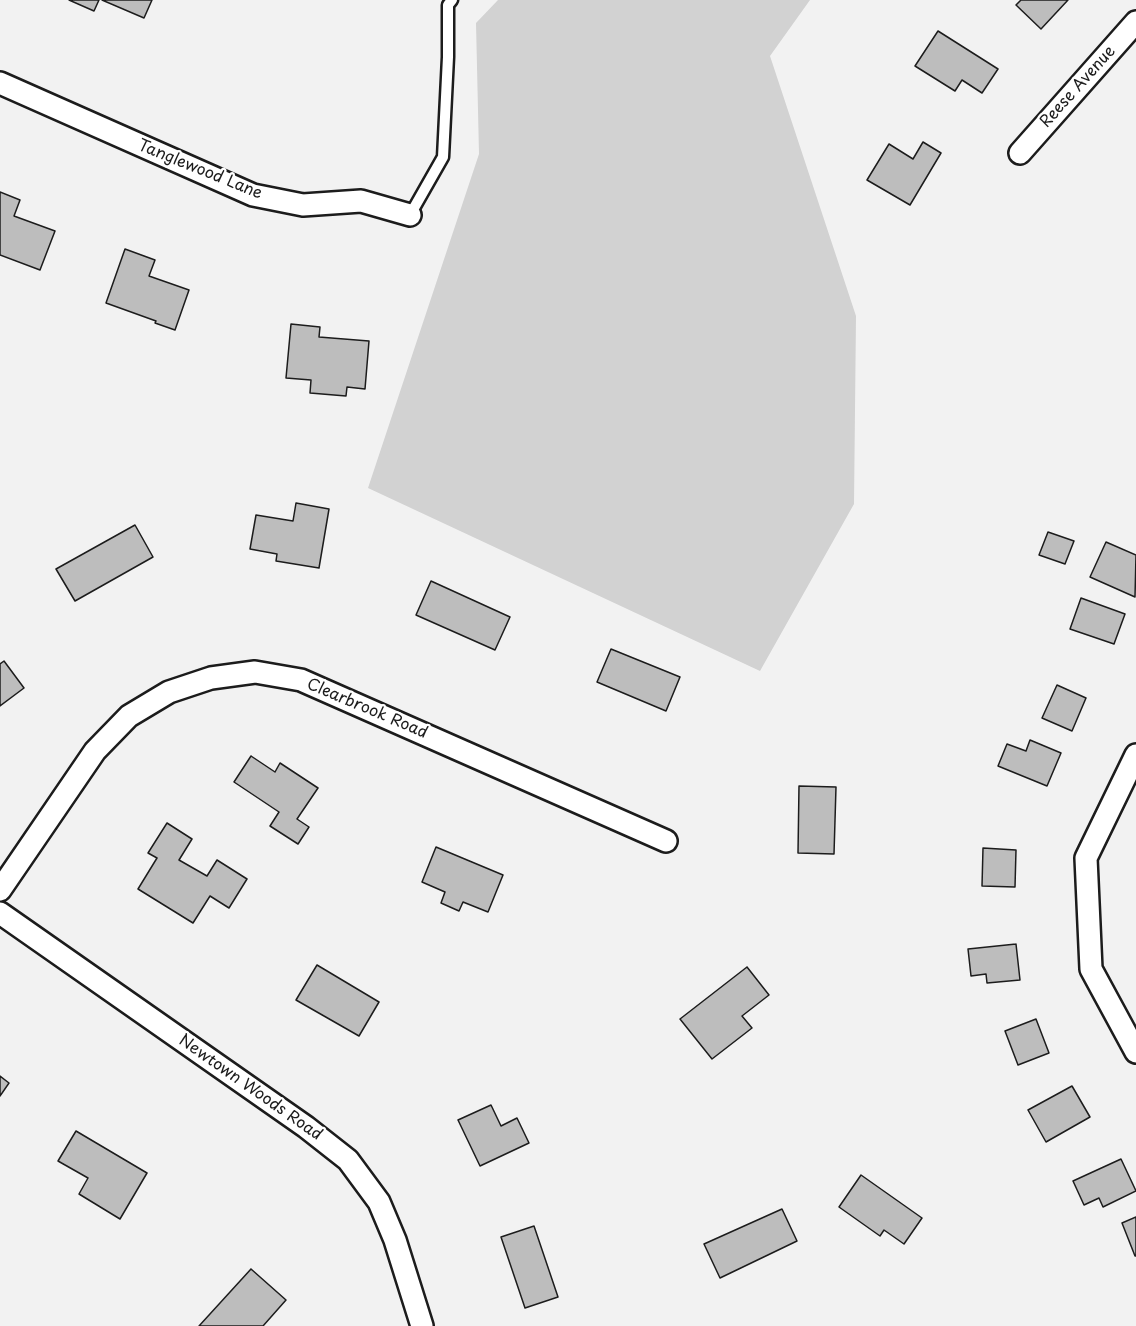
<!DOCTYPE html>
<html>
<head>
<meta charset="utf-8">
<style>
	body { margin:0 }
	canvas { display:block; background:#f2f2f2 }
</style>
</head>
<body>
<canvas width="1136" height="1326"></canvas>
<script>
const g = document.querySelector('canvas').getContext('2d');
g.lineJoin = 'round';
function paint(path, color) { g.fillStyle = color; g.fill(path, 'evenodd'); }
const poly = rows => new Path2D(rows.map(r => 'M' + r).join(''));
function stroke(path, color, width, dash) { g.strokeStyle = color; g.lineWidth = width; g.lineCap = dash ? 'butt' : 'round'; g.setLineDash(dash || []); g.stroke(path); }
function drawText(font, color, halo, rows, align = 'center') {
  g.font = font + ' "Playpen Sans",sans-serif'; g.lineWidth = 4.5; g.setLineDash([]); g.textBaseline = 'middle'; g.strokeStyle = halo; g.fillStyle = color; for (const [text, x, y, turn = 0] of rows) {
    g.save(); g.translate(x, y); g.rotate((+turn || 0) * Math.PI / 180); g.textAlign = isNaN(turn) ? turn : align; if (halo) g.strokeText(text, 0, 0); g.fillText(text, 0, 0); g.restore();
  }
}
paint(poly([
	[498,0,810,0,770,56,856,316,854,504,760,671,368,488,479,154,476,23]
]), '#d2d2d2');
const building = poly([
	[69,0,99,0,94,11,69,0],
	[102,0,152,0,144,18,102,0],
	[1021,0,1068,0,1041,29,1016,5,1021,0],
	[938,31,998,69,982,93,962,80,955,91,915,66,938,31],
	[923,142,941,153,910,205,867,180,889,144,913,159,923,142],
	[0,192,20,200,14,216,55,231,40,270,0,255,0,192],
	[125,249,155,260,149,276,189,290,175,330,155,323,156,321,106,303,125,249],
	[291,324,320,327,319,337,369,341,365,389,347,387,346,396,310,393,311,380,286,378,291,324],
	[296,503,329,509,319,568,276,561,277,554,250,549,256,515,293,521,296,503],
	[135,525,153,557,75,601,56,569,135,525],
	[1048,532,1074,541,1065,564,1039,555,1048,532],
	[1106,542,1136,555,1135,597,1090,577,1106,542],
	[431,581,510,617,495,650,416,615,431,581],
	[1081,598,1125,614,1114,644,1070,629,1081,598],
	[611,649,680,677,666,711,597,682,611,649],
	[4,661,24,688,0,706,0,664,4,661],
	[1057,685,1086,698,1072,731,1042,718,1057,685],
	[1030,740,1061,753,1047,786,998,766,1007,744,1026,751,1030,740],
	[251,756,275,772,280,763,318,788,297,819,309,827,298,844,270,826,279,812,234,782,251,756],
	[799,786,836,787,834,854,798,853,799,786],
	[167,823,192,839,179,860,207,876,217,860,247,879,229,908,210,896,193,923,138,889,157,858,148,853,167,823],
	[436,847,503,875,488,912,463,902,459,911,441,903,445,892,422,882,436,847],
	[983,848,1016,850,1015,887,982,886,983,848],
	[1016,944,1020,980,987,983,986,974,971,976,968,949,1016,944],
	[317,965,379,1002,359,1036,296,1000,317,965],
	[747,967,769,995,742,1016,752,1028,712,1059,680,1019,747,967],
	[1036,1019,1049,1053,1018,1065,1005,1031,1036,1019],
	[0,1076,9,1083,0,1096,0,1076],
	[1072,1086,1090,1117,1046,1142,1028,1110,1072,1086],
	[491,1105,501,1126,517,1118,529,1143,480,1166,458,1120,491,1105],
	[76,1131,147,1173,120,1219,79,1194,88,1178,58,1161,76,1131],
	[1121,1159,1136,1191,1103,1207,1099,1198,1084,1205,1073,1181,1121,1159],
	[861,1175,922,1218,904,1244,884,1230,880,1236,839,1207,861,1175],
	[782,1209,797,1241,720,1278,704,1244,782,1209],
	[1136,1217,1136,1256,1135,1256,1122,1223,1136,1217],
	[534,1226,558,1297,525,1308,501,1237,534,1226],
	[251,1269,286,1300,263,1326,199,1326,251,1269]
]);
paint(building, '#bdbdbd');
stroke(building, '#1c1c1c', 1.5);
const lane = poly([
	[410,215,443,157,448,57,448,5,452,0]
]);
const street = poly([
	[0,83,253,195,303,205,361,201,410,215],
	[1020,153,1136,22],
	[1136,755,1086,858,1091,969,1136,1052],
	[0,890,95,751,129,716,169,692,211,678,255,672,301,680,666,841],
	[0,913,306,1127,348,1160,379,1202,395,1240,422,1326]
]);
stroke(lane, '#1c1c1c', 15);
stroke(street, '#1c1c1c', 26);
stroke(lane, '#fff', 10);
stroke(street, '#fff', 21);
drawText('16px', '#1c1c1c', '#fff', [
	["Reese Avenue",1078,87,-48],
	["Tanglewood Lane",200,170,22],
	["Clearbrook Road",367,709,23],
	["Newtown Woods Road",250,1088,35]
]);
</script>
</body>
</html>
